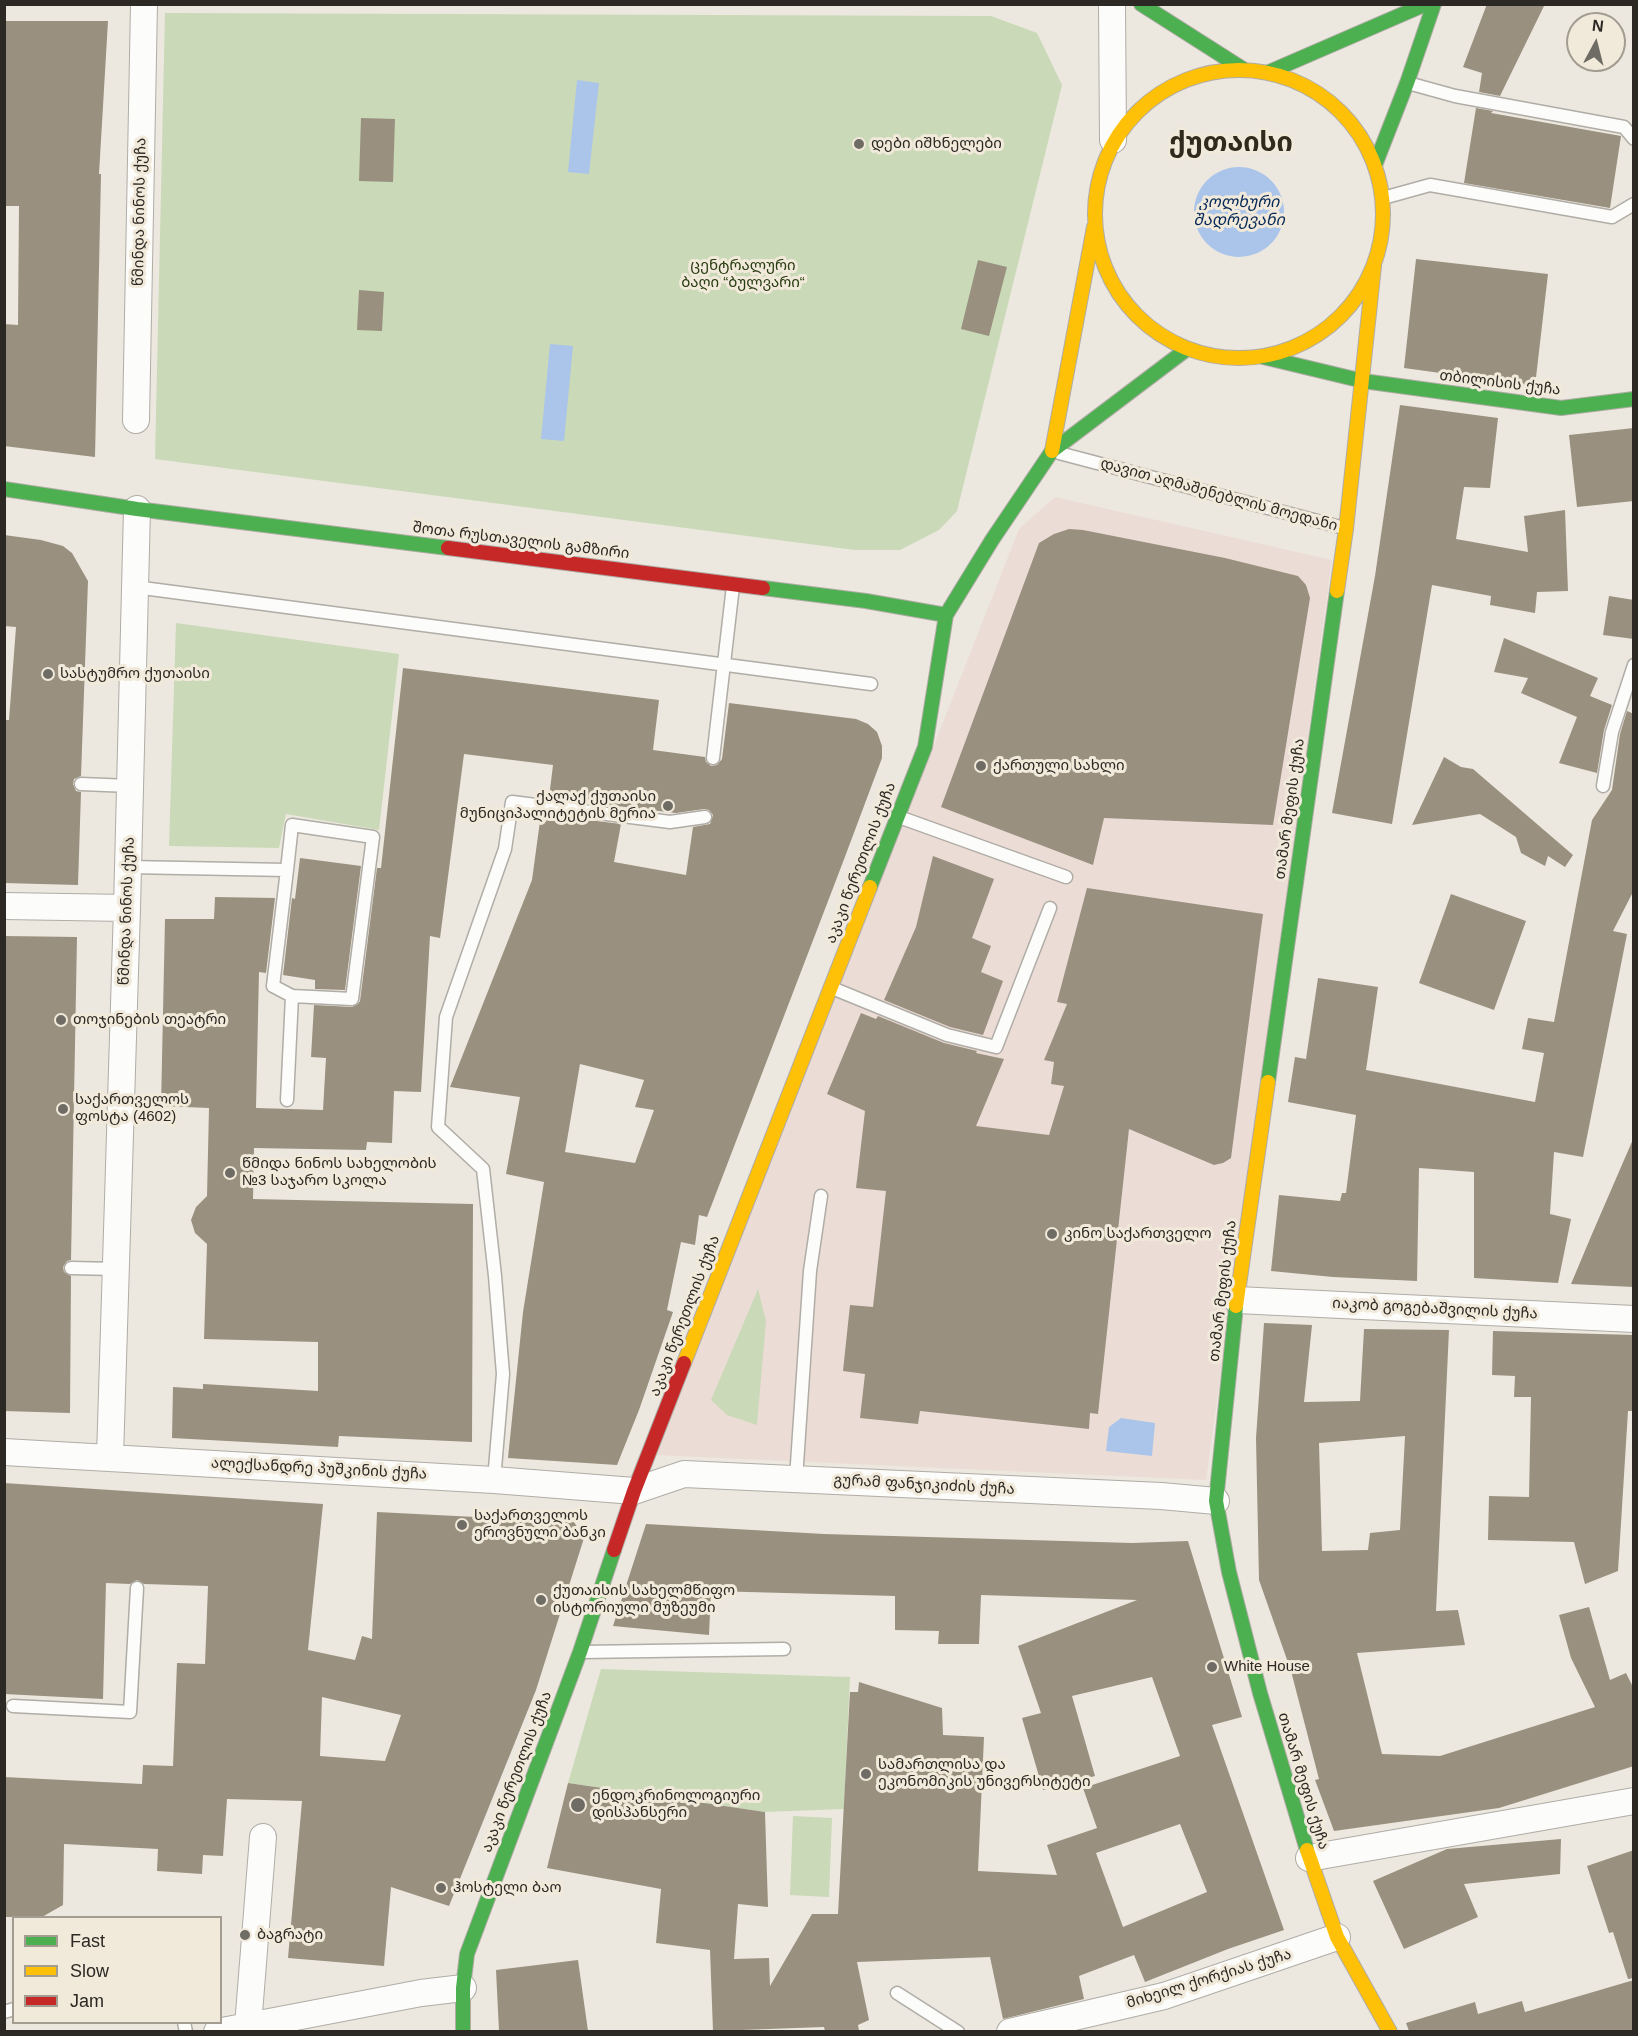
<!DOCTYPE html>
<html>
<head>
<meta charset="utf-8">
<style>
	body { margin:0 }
	#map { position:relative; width:1638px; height:2036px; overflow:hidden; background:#ece8df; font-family:Helvetica,sans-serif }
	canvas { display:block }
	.frame { position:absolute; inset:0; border:6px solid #2c2924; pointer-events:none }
	.legend { position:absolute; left:12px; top:1916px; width:210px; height:108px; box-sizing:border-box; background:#f1e9da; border:2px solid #a29c91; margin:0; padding:8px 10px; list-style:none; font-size:18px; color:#2c2924 }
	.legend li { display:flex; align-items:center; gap:12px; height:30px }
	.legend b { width:30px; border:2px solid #a29c91 }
	.north { position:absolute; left:1566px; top:12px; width:60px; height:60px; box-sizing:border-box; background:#f1e9da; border:2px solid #a29c91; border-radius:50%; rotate:7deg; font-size:16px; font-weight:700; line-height:24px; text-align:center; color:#2c2924 }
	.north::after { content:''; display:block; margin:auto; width:21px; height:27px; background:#6f6c65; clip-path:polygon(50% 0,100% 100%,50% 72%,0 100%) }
</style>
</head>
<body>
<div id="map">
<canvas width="1638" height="2036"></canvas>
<div class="frame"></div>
<ul class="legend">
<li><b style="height:8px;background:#4caf50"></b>Fast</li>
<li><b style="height:8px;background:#ffc107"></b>Slow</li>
<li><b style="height:8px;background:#c62828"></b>Jam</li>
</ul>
<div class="north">N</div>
</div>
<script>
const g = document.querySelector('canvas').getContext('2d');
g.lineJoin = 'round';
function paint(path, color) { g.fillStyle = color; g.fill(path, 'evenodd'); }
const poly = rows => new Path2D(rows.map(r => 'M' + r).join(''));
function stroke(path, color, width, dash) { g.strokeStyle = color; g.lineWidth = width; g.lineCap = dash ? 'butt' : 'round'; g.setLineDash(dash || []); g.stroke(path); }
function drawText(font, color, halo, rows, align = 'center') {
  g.font = font + ' Helvetica,"Noto Sans Georgian",sans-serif'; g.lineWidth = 6; g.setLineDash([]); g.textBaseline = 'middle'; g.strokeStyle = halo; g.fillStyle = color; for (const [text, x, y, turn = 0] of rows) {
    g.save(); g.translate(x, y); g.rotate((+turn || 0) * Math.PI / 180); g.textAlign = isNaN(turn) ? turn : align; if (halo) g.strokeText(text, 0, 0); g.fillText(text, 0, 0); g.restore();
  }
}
paint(poly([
	[1055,497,1332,560,1206,1480,655,1455,1019,529]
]), '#ecdcd6');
paint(poly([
	[165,13,991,16,1037,33,1062,85,957,511,939,530,900,550,855,550,155,459],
	[176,623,399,654,379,830,286,814,279,848,169,846],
	[758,1289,766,1321,757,1425,727,1415,711,1400],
	[601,1669,850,1677,844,1809,765,1812,568,1783],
	[793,1816,832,1818,829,1897,790,1895]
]), '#cad9b7');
paint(poly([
	[577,80,599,83,589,174,568,172],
	'1194 212a45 45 0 1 1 90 0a45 45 0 1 1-90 0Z',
	[550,344,573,346,564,441,541,439],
	[1121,1418,1155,1423,1152,1456,1106,1451,1109,1427]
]), '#abc5ea');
paint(poly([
	[1487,4,1545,4,1500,96,1479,92,1482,73,1463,67],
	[4,21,108,21,99,174,101,174,95,457,4,446,4,324,18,325,19,206,4,206],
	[1476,108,1493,111,1491,113,1621,136,1610,208,1464,183],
	[361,118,395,119,393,182,359,181],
	[1416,259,1548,274,1535,386,1404,368],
	[978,260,1007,267,989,336,961,329],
	[359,290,384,292,382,331,357,330],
	[1400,405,1498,418,1490,488,1464,487,1456,539,1528,552,1524,516,1565,510,1568,591,1537,592,1535,613,1490,605,1491,596,1432,585,1392,824,1332,813,1375,576],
	[1634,428,1634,501,1577,507,1569,435],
	[1069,529,1083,530,1225,558,1298,576,1306,585,1310,598,1273,825,1104,818,1093,865,941,807,1039,543,1054,534],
	[4,535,41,540,63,546,72,553,88,581,81,776,74,779,73,784,76,791,81,792,78,885,4,883,4,720,9,720,16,627,4,626],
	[1609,596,1634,600,1634,639,1603,635],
	[1504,638,1598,678,1590,696,1612,705,1604,730,1597,773,1559,763,1577,717,1521,693,1528,678,1494,672],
	[403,668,659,700,653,750,705,757,706,762,711,766,717,765,722,759,729,703,856,719,868,724,877,732,882,746,882,758,843,862,707,1217,699,1215,695,1245,681,1242,667,1310,673,1312,639,1410,617,1465,508,1458,523,1312,544,1182,506,1174,520,1097,450,1087,532,880,540,821,546,822,547,815,621,824,614,862,686,875,693,827,710,824,713,815,709,810,704,809,676,813,549,798,553,765,464,754,440,938,430,936,421,1092,394,1091,392,1143,367,1142,366,1150,254,1148,253,1199,473,1204,472,1442,339,1436,338,1447,172,1438,173,1387,203,1389,203,1384,318,1391,318,1342,204,1339,207,1244,195,1233,191,1220,196,1207,207,1196,209,1108,161,1106,165,919,214,919,215,897,275,898,266,973,259,972,256,1108,323,1110,326,1058,311,1057,314,1005,352,1007,358,1004,360,1001,377,868,381,868],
	[580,1064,644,1080,635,1107,654,1110,635,1163,565,1152],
	[1627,711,1634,714,1634,890,1613,931,1627,934,1583,1157,1554,1152,1550,1214,1571,1219,1558,1283,1474,1278,1474,1172,1419,1168,1417,1281,1333,1277,1271,1271,1279,1195,1340,1201,1342,1193,1346,1193,1356,1115,1288,1102,1295,1057,1306,1059,1318,978,1378,987,1366,1070,1535,1102,1544,1053,1522,1049,1528,1018,1554,1022,1592,820,1612,790,1620,734],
	[1444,757,1461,767,1473,769,1573,855,1565,867,1548,856,1545,866,1521,853,1516,837,1480,814,1412,825],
	[933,856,994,879,972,938,991,946,981,972,1003,981,983,1035,950,1027,884,1000,916,927],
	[300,858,361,866,345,990,315,989,315,980,283,975,292,898,295,899],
	[1087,888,1263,914,1231,1158,1223,1163,1214,1165,1129,1129,1098,1414,1090,1413,1089,1429,920,1411,918,1424,860,1418,865,1374,843,1371,850,1305,873,1307,886,1191,856,1188,865,1111,827,1094,861,1013,876,1019,878,1016,944,1043,977,1051,976,1053,1004,1059,976,1126,1049,1135,1064,1086,1051,1084,1054,1062,1044,1060,1067,1004,1057,1002],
	[1451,894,1526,921,1494,1010,1419,983],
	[4,936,77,937,71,1260,67,1261,63,1267,64,1272,71,1276,70,1413,4,1411],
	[1634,1137,1634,1287,1571,1284,1592,1234],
	[1264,1323,1312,1325,1304,1402,1360,1401,1364,1329,1449,1330,1436,1611,1458,1610,1465,1645,1357,1653,1382,1754,1440,1756,1595,1707,1571,1658,1559,1615,1589,1607,1610,1680,1626,1673,1634,1689,1634,1766,1499,1808,1334,1831,1315,1780,1319,1779,1291,1671,1259,1580,1256,1438],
	[1405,1436,1400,1530,1370,1533,1368,1550,1322,1551,1319,1443],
	[1493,1331,1634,1335,1634,1411,1628,1411,1618,1571,1585,1584,1574,1542,1488,1540,1489,1496,1529,1497,1531,1397,1514,1397,1515,1376,1492,1375],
	[4,1483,323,1504,308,1650,355,1660,362,1636,372,1639,377,1512,574,1522,584,1538,536,1690,449,1906,391,1887,384,1966,288,1958,302,1801,227,1799,223,1856,203,1855,202,1874,157,1871,158,1849,64,1844,63,1905,42,1917,4,1917,4,1777,142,1784,143,1765,173,1766,177,1663,205,1664,208,1586,144,1584,137,1580,130,1584,106,1583,103,1699,4,1694],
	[322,1697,401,1715,385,1761,320,1756],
	[646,1524,824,1534,1132,1543,1188,1541,1242,1717,1212,1725,1284,1930,1228,1949,1145,1982,1134,1955,1079,1976,1084,1999,1003,2019,990,1957,857,1962,869,2020,858,2025,859,2031,825,2031,824,2027,713,2031,710,1950,656,1943,661,1889,547,1868,568,1783,765,1812,768,1907,738,1904,734,1959,769,1958,770,1986,812,1914,838,1914,850,1692,858,1692,859,1682,942,1708,943,1735,984,1737,978,1871,1057,1875,1047,1845,1097,1828,1083,1788,1180,1756,1152,1677,1072,1696,1095,1776,1043,1790,1022,1718,1041,1713,1018,1646,1137,1600,981,1595,979,1644,938,1644,939,1631,895,1630,895,1596,711,1591,709,1635,613,1626],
	[1180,1824,1207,1892,1123,1927,1096,1853],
	[1561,1839,1560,1874,1464,1884,1478,1917,1404,1949,1373,1881,1447,1849],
	[1634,1850,1634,1978,1628,1979,1613,1932,1609,1933,1587,1866],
	[578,1960,588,2031,499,2031,496,1970],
	[1634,1980,1634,2031,1409,2031,1406,2023,1475,2002,1478,2014,1522,2001,1525,2012]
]), '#99907f');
const lane = poly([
	[1408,83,1455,96,1624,127,1634,139],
	[1383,198,1430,185,1612,217,1634,204],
	[1059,453,1344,528],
	[135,587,871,684],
	[713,758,733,586],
	[81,784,130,786],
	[1603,786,1612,732,1634,665],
	[899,817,1066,877],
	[128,867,287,870,273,986,292,996,287,1100],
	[287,870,292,825,373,837,352,999,292,996],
	[832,988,947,1035,996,1047,1050,908],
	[71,1268,115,1269],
	[796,1479,810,1271,821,1196],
	[494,1480,503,1374,495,1276,483,1169,438,1127,446,1017,505,849,512,802,670,822,705,817],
	[582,1652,784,1649],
	[13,1706,130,1712,137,1588],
	[897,1993,958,2032],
	[4,2012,14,2009],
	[184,2022,186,2032]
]);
const street = poly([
	[1112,4,1113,140],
	[136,420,144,4],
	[4,906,127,908],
	[1237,1300,1634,1319],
	[4,1452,494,1480,634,1491,684,1474,1161,1496,1216,1501],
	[110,1457,127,908,137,509],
	[1309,1858,1634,1801],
	[248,2026,263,1837],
	[217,2032,421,1993,463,1988],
	[1010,2032,1164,1996,1337,1937]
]);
const fast = poly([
	[1141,4,1243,69],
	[1269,72,1426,4],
	[1375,165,1407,83,1434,4],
	[1263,357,1363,381,1561,408,1634,399],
	[4,489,137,509,448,548],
	[763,588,866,601,946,615,992,540,1052,451,1187,349],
	[870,887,925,747,946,615],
	[1268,1082,1337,591],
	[1236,1306,1216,1501,1229,1572,1260,1693,1307,1850],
	[463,2032,463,1988,467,1954,580,1652,614,1550]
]);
const slow = poly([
	'1095 214a144 144 0 1 1 288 0a144 144 0 1 1-288 0Z',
	[1052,451,1094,227],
	[1337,591,1346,529,1374,266],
	[1236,1306,1268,1082],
	[684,1363,870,887],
	[1307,1850,1337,1937,1390,2032]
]);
const jam = poly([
	[448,548,763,588],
	[614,1550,634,1491,684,1363]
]);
stroke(lane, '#b0aca6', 15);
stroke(street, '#b0aca6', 28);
stroke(fast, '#b0aca6', 16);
stroke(slow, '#b0aca6', 16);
stroke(jam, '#b0aca6', 16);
stroke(lane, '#fcfcfa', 12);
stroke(street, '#fcfcfa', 26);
stroke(fast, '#4caf50', 14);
stroke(slow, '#ffc107', 14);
stroke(jam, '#c62828', 14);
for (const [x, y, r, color] of [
	[859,144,6,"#6f6c65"],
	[48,674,6,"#6f6c65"],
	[981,766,6,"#6f6c65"],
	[668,806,6,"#6f6c65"],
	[61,1020,6,"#6f6c65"],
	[63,1109,6,"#6f6c65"],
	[230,1173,6,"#6f6c65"],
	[1052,1234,6,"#6f6c65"],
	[462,1525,6,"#6f6c65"],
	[541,1600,6,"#6f6c65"],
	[1212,1667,6,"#6f6c65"],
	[866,1774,6,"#6f6c65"],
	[578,1805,8,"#6f6c65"],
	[441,1888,6,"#6f6c65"],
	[245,1935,6,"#6f6c65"]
]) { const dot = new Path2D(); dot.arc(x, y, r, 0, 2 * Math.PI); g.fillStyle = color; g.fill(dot); stroke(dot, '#f1e9da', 2); }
drawText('15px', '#2c2924', '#f1e9da', [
	["დები იშხნელები",871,144],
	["სასტუმრო ქუთაისი",60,674],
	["ქართული სახლი",993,766],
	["ქალაქ ქუთაისი",656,797,"right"],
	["მუნიციპალიტეტის მერია",656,814,"right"],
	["თოჯინების თეატრი",73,1020],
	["საქართველოს",75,1100],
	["ფოსტა (4602)",75,1117],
	["წმიდა ნინოს სახელობის",242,1164],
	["№3 საჯარო სკოლა",242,1181],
	["კინო საქართველო",1064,1234],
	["საქართველოს",474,1516],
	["ეროვნული ბანკი",474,1533],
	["ქუთაისის სახელმწიფო",553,1591],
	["ისტორიული მუზეუმი",553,1608],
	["White House",1224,1667],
	["სამართლისა და",878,1765],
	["ეკონომიკის უნივერსიტეტი",878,1782],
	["ენდოკრინოლოგიური",592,1796],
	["დისპანსერი",592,1813],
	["ჰოსტელი ბაო",453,1888],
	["ბაგრატი",257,1935]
], 'left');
drawText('15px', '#2c2924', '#f1e9da', [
	["წმინდა ნინოს ქუჩა",140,212,-89],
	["თბილისის ქუჩა",1500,383,7],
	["დავით აღმაშენებლის მოედანი",1219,495,15],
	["შოთა რუსთაველის გამზირი",521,541,7],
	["თამარ მეფის ქუჩა",1290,809,-82],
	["აკაკი წერეთლის ქუჩა",861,863,-69],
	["წმინდა ნინოს ქუჩა",127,911,-88],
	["თამარ მეფის ქუჩა",1223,1291,-83],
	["იაკობ გოგებაშვილის ქუჩა",1435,1309,3],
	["აკაკი წერეთლის ქუჩა",685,1316,-69],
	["ალექსანდრე პუშკინის ქუჩა",319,1469,3],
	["გურამ ფანჯიკიძის ქუჩა",924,1485,3],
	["აკაკი წერეთლის ქუჩა",517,1772,-69],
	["თამარ მეფის ქუჩა",1303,1781,73],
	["მიხეილ ქორქიას ქუჩა",1209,1979,-17]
]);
drawText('15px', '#273c10', '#f1e9da', [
	["ცენტრალური",743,266],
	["ბაღი “ბულვარი“",743,283]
]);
drawText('italic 16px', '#032757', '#f1e9da', [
	["კოლხური",1239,203],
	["შადრევანი",1239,221]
]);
drawText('bold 27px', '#2f291e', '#f1e9da', [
	["ქუთაისი",1231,144]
]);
</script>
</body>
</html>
